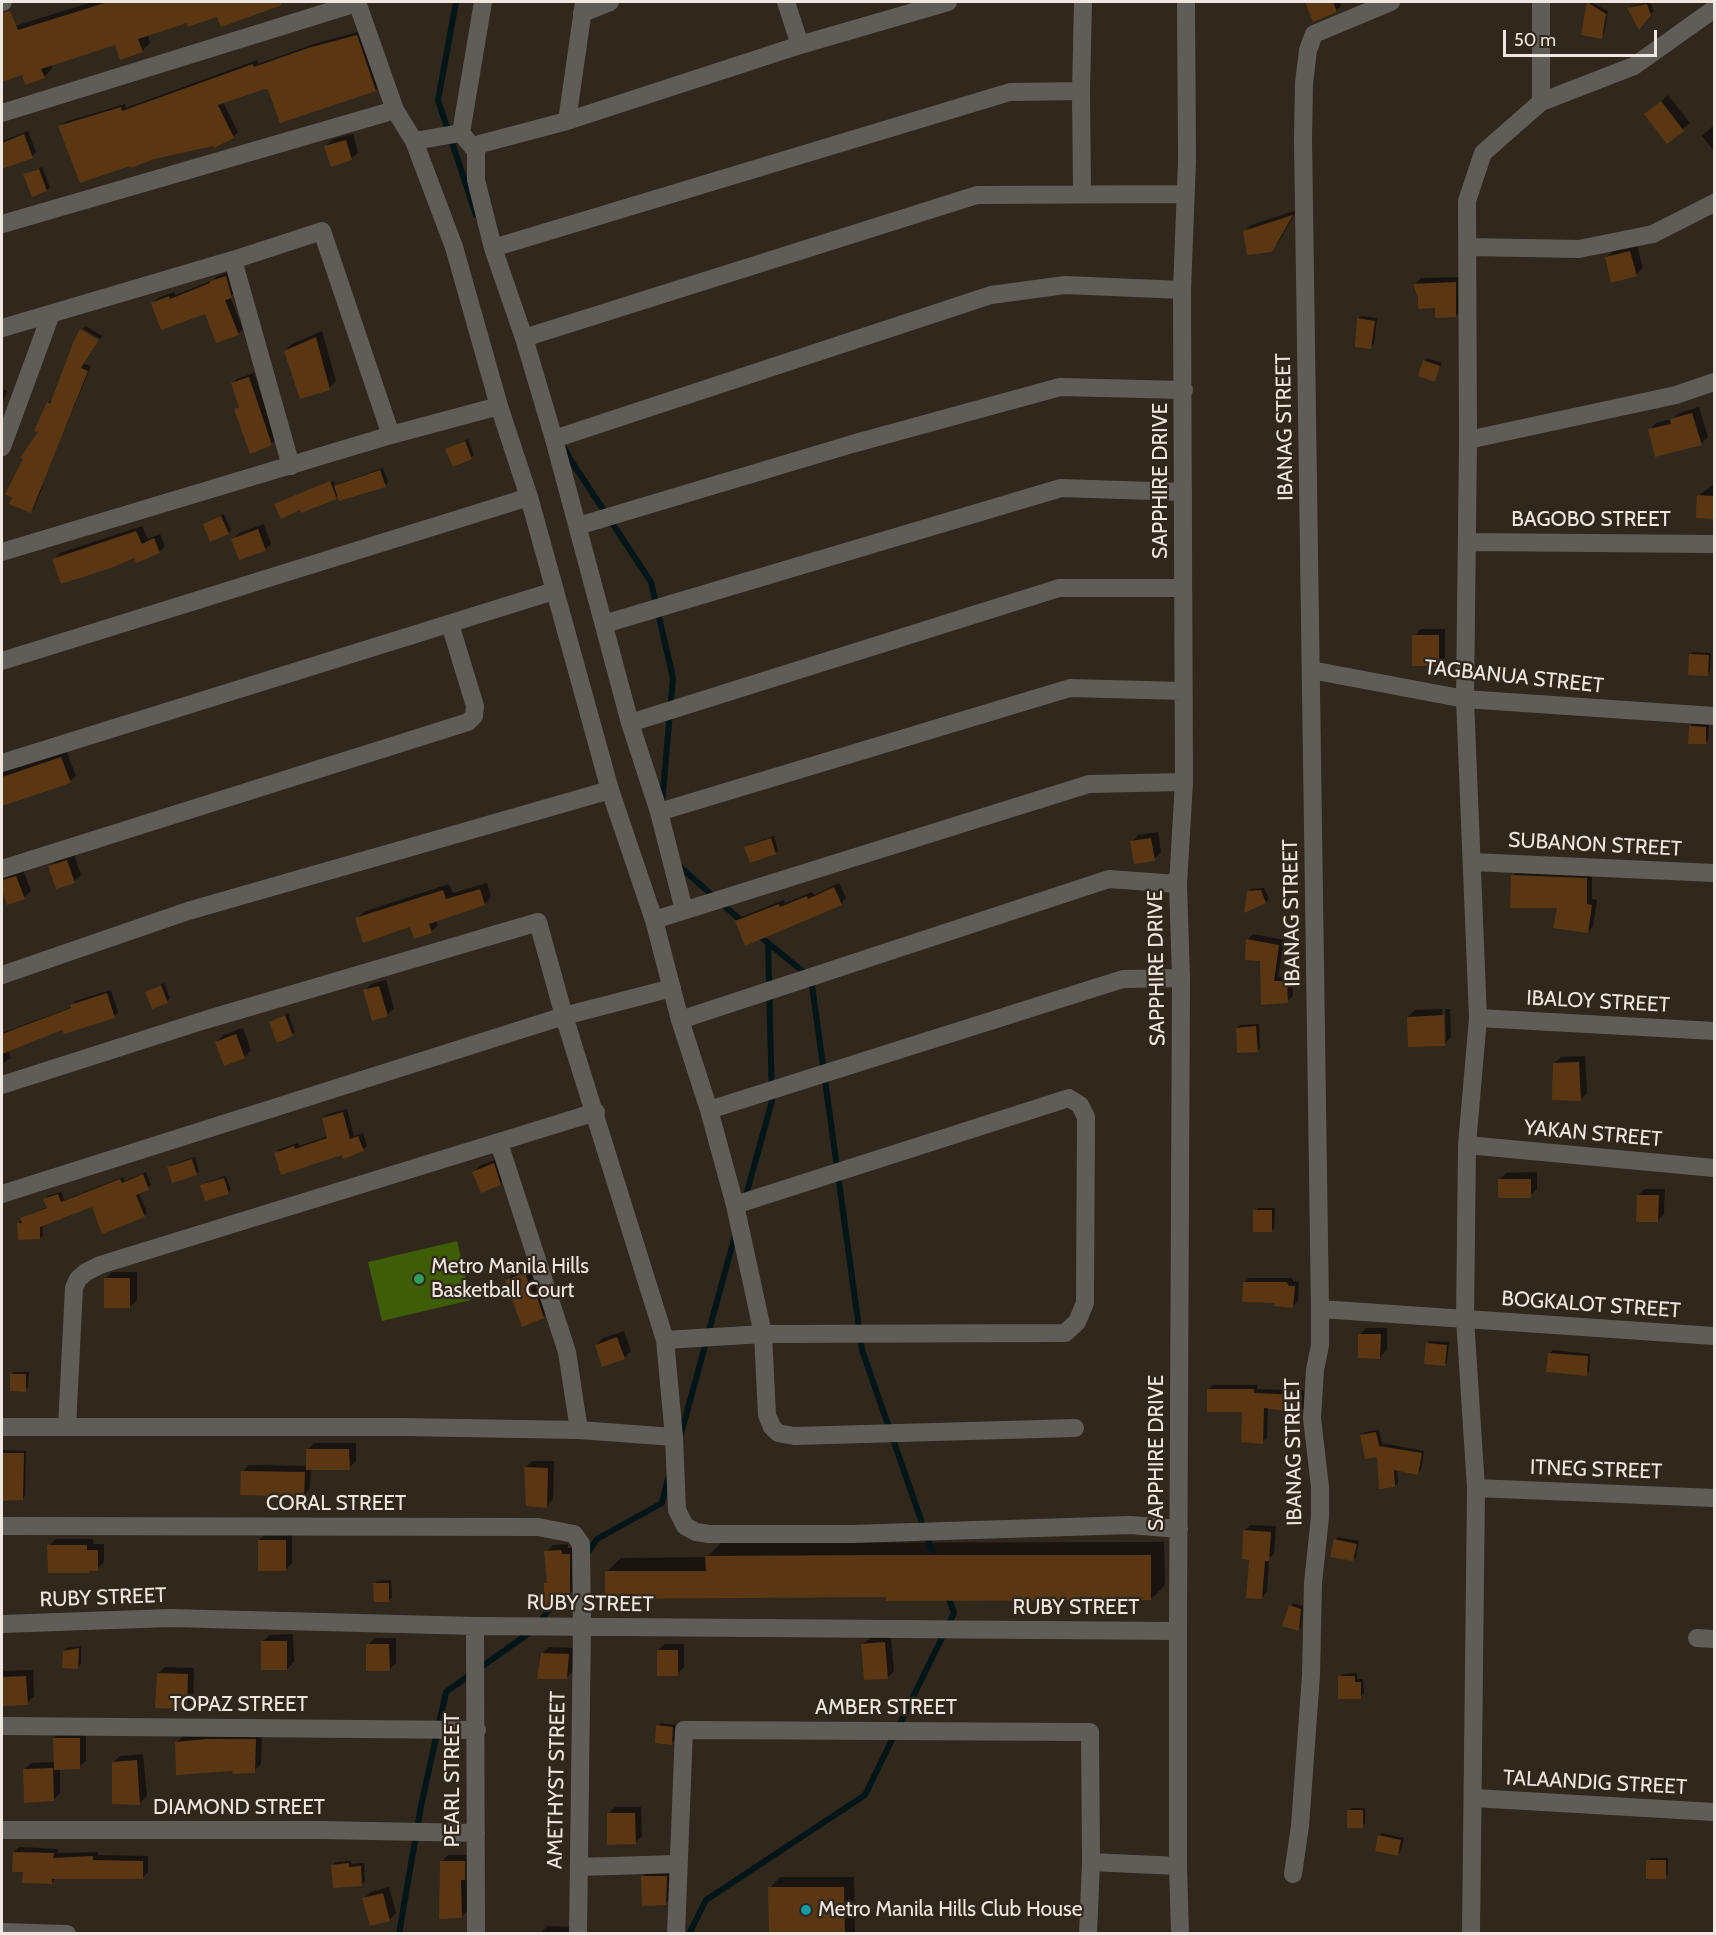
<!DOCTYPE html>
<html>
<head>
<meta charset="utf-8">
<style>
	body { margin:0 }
	#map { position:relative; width:1716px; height:1935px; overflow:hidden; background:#30271d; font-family:Cabin,sans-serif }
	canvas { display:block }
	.frame { position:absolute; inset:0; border:3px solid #ede7e0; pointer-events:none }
	.scale { position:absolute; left:1503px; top:30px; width:154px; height:27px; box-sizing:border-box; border:3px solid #ede7e0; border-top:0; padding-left:8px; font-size:18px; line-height:21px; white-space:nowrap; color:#ede7e0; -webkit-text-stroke:4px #30271d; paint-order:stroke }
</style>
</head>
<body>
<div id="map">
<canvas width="1716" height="1935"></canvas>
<div class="frame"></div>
<div class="scale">50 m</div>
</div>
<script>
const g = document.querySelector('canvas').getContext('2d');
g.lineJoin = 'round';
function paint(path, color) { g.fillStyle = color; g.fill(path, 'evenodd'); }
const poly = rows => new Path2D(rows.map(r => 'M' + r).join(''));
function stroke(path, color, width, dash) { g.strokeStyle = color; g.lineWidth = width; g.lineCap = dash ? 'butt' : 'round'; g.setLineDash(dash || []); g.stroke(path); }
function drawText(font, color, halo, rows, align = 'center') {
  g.font = font + ' Cabin,sans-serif'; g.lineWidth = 4.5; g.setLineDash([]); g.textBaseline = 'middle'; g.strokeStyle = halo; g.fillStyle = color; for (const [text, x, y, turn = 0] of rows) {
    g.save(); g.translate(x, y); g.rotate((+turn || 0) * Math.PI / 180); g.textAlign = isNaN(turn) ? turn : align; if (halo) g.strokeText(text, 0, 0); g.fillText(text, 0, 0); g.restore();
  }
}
paint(poly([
	[457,1241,471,1300,382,1321,368,1262]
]), '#3f5d06');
paint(poly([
	[92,2,286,2,222,25,218,15,187,21,148,35,150,43,142,51,116,43,51,64,52,69,44,77,23,73,2,80,2,30],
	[1307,2,1340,2,1341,6,1336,11,1314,20],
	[1590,2,1608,11,1604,34,1601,37,1583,34],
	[1650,2,1654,11,1639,27,1628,9,1631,6],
	[361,31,380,86,376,90,281,121,269,88,265,88,223,102,238,132,233,137,60,127,65,122,125,104,126,108,257,60,258,64,314,44],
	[1668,95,1690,123,1668,142,1646,114],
	[1714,125,1714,151,1702,136],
	[28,131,36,152,32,156,2,168,2,141],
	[353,134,358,152,351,159,326,146,333,139],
	[42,167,50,187,47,190,25,175],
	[1297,210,1278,243,1271,250,1245,231,1251,225],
	[1637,245,1643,268,1636,275,1606,258,1613,251],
	[231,272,236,291,230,297,243,329,238,334,205,312,152,304,158,298,174,292,175,295,213,280,217,276],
	[1462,277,1462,310,1456,316,1419,298,1415,284,1421,278],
	[1361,316,1377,318,1374,344,1371,347,1358,319],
	[86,326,102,336,100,339,83,329],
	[81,331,98,342,84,364,91,366,42,485,43,486,34,508,30,512,41,432,48,403,53,399],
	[322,331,336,381,329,388,285,351,292,344],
	[1427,358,1442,363,1434,380,1424,361],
	[254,373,276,440,271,444,236,409,240,405,232,384,237,379],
	[2,388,7,391,2,404],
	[1699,407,1708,437,1701,444,1650,430,1656,423,1672,419,1679,413],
	[468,439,474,455,471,458,447,449],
	[383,468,388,482,385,485,339,495,336,497,301,508,278,504,334,481,336,487,339,484],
	[1714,484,1714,518,1697,517,1698,496],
	[224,514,231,530,228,533,204,525],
	[264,524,271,544,265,549,233,539,239,533],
	[142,526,148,539,160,534,165,546,159,552,137,561,135,556,54,559,60,553],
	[1421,629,1445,629,1445,658,1438,664,1414,636],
	[1693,652,1711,653,1710,671,1707,674,1690,655],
	[1693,723,1709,724,1708,740,1705,743,1690,726],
	[67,752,76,776,70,781,4,803,2,794,2,768,20,767],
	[1158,832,1161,852,1154,859,1132,842,1138,835],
	[774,836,778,850,776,853,746,848,749,845],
	[74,854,81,875,74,881,50,867,56,860],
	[23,870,31,891,24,897,8,903,2,887,2,876],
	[1518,870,1592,874,1592,899,1597,900,1593,926,1588,932,1558,906,1513,876],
	[487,883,491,897,485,904,436,920,438,925,431,932,411,925,357,919,363,912,449,884,453,893],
	[839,883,846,898,841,904,736,922,741,917,784,900,785,903,812,892,814,895],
	[1264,888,1269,899,1266,902,1248,892,1251,889],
	[1253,934,1284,940,1278,977,1292,976,1293,996,1287,1001,1272,1001,1262,960,1247,940],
	[386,980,394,1008,387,1015,365,991,371,984],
	[164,983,170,998,167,1001,146,992],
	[111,990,118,1012,114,1016,63,1028,8,1050,11,1058,2,1064,2,1033,72,1007,75,1001],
	[1442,1009,1443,1040,1446,1040,1445,1009,1450,1009,1451,1037,1444,1044,1408,1017,1415,1010],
	[288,1013,295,1032,292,1035,270,1022],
	[1259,1024,1260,1048,1257,1051,1237,1028,1240,1025],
	[243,1028,251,1050,244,1057,217,1042,223,1035],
	[1585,1056,1587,1093,1580,1100,1554,1063,1561,1057],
	[347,1109,354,1136,363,1133,367,1146,363,1150,343,1153,275,1154,280,1149,298,1143,299,1146,328,1136,323,1118,328,1114],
	[195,1157,199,1171,196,1174,168,1168,171,1165],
	[501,1158,507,1177,500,1184,474,1172,481,1165],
	[146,1172,151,1185,139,1193,147,1213,144,1216,92,1206,42,1224,43,1235,40,1238,18,1224,25,1216,48,1207,45,1199,48,1196,61,1192,64,1200,123,1177,125,1181],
	[1537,1172,1537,1189,1530,1196,1499,1180,1506,1173],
	[226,1176,231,1190,228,1193,202,1186,205,1183],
	[1645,1189,1665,1189,1664,1214,1657,1221,1638,1195],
	[1258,1208,1275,1208,1274,1228,1271,1231,1255,1211],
	[530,1268,549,1311,543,1317,507,1280,512,1275],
	[112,1272,137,1272,137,1300,130,1307,105,1279],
	[1249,1278,1292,1278,1293,1281,1299,1282,1298,1301,1293,1306,1276,1301,1244,1282],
	[1366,1328,1387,1328,1387,1350,1380,1357,1360,1335],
	[624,1331,631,1351,624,1358,596,1345,603,1338],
	[1430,1341,1449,1342,1447,1362,1444,1365,1427,1344],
	[1553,1350,1590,1354,1589,1371,1586,1374,1550,1353],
	[14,1372,29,1372,28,1387,25,1390,11,1375],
	[1213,1385,1257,1385,1257,1389,1306,1391,1305,1407,1300,1412,1268,1407,1267,1438,1262,1442,1244,1410,1209,1389],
	[1379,1430,1382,1443,1424,1451,1421,1470,1418,1473,1397,1469,1398,1483,1395,1486,1378,1455,1362,1435,1365,1432],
	[314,1443,356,1443,356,1461,349,1468,311,1468,310,1488,304,1495,242,1472,249,1465,308,1466,307,1450],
	[2,1450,26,1451,25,1496,22,1499,2,1499],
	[532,1461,554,1461,553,1499,547,1506,525,1468],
	[1250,1525,1276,1526,1274,1554,1269,1558,1267,1592,1261,1598,1244,1531],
	[266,1534,292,1534,292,1563,285,1570,259,1540],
	[1338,1537,1359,1541,1356,1557,1353,1560,1335,1540],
	[56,1539,93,1539,94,1544,104,1544,104,1562,97,1569,49,1546],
	[1164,1542,1165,1585,1151,1599,887,1596,606,1572,621,1558,707,1557,721,1543],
	[568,1544,568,1548,576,1548,577,1587,561,1603,546,1584,548,1581,546,1552,553,1545],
	[391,1580,392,1597,389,1600,374,1584,377,1581],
	[1293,1603,1303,1606,1301,1627,1299,1630,1290,1606],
	[293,1634,294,1662,287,1669,263,1641,270,1635],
	[891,1636,894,1671,887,1678,863,1644,870,1638],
	[375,1638,396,1638,396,1663,389,1670,368,1645],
	[665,1644,684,1644,684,1667,677,1674,658,1650],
	[81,1646,81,1664,78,1667,64,1651,67,1648],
	[549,1647,575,1648,573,1671,566,1678,542,1654],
	[165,1667,194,1668,193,1701,186,1708,158,1674],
	[33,1670,34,1696,27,1703,2,1705,2,1671],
	[1357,1673,1357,1679,1363,1679,1364,1694,1360,1697,1340,1677,1343,1674],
	[661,1723,676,1725,675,1740,672,1743,658,1726],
	[61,1731,86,1732,86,1761,79,1767,60,1768,60,1793,53,1800,24,1770,31,1763,55,1762,54,1738],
	[262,1733,261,1764,254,1771,234,1770,176,1743,183,1736],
	[143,1754,147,1796,140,1803,113,1763,120,1756],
	[615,1807,641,1807,642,1836,635,1843,608,1814],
	[1352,1808,1365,1808,1365,1823,1362,1826,1349,1811],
	[1382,1833,1404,1838,1400,1852,1397,1855,1379,1836],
	[19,1847,58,1849,58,1853,98,1852,98,1855,148,1856,148,1872,143,1877,56,1878,51,1883,25,1871,14,1852],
	[448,1855,471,1855,468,1910,461,1917,441,1862],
	[1651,1858,1668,1858,1668,1874,1665,1877,1648,1861],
	[351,1861,351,1864,364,1863,365,1881,362,1884,333,1865,336,1862],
	[673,1869,672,1897,665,1904,642,1877,649,1870],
	[780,1877,854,1877,855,1934,770,1934,770,1888],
	[389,1887,396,1913,389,1920,364,1898,371,1892],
	[547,1926,572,1927,572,1934,540,1934]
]), '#0007');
stroke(poly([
	[456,2,438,100,476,215],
	[565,449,570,459,651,582,673,678,662,803],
	[677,864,746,925],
	[768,943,811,978,862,1350,936,1563],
	[745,1199,772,1101,768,943,756,933],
	[681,1434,735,1235],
	[586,1555,597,1539,662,1503,668,1478],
	[539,1624,555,1600],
	[399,1934,421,1806,446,1692,532,1631],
	[689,1934,706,1900,865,1795,954,1613,948,1595]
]), '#041517', 6);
paint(poly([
	[108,2,282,2,282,5,221,27,217,17,188,27,187,23,138,39,143,52,120,60,115,45,41,69,45,78,25,85,22,75,2,82,2,13,10,11,18,30],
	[1305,2,1333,2,1337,12,1313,22],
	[1587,2,1606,14,1602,39,1581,35],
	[1647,4,1651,15,1639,30,1627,8],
	[357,35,376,91,280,123,268,90,265,89,218,105,234,138,214,148,213,146,154,159,131,168,130,166,80,183,58,126,121,107,122,111,253,64,254,67,308,48],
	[1661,101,1684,131,1667,144,1644,114],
	[24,134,33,158,2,169,2,143],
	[346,140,352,160,331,167,324,146],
	[39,169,47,191,32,197,23,174],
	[1293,215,1272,252,1247,255,1243,231],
	[1630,251,1637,276,1611,283,1605,257],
	[226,276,232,298,225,300,239,335,216,343,205,314,161,330,151,303,169,296,170,299,210,283,210,281],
	[1456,282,1456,317,1435,318,1435,308,1418,309,1418,298,1413,284],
	[1357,318,1375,321,1371,349,1355,347],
	[80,329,99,340,81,368,88,371,31,513,9,504,12,498,5,494,23,459,20,458,38,432,34,431,47,402,50,404,73,343],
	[316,337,330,390,300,399,284,351],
	[1423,360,1440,366,1435,382,1418,376],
	[249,377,272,445,250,454,234,409,239,407,231,383],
	[1692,413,1702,445,1655,457,1648,429,1671,424,1670,419],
	[465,441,472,459,453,467,445,449],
	[380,470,386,487,339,501,334,486],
	[330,481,337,499,301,513,300,510,281,519,274,504],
	[1697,495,1714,496,1714,519,1696,518],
	[221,516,229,534,210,542,203,524],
	[258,529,266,551,239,560,231,539],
	[136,531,142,544,154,538,160,553,136,563,134,558,111,568,61,584,52,559],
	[1412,635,1439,635,1439,666,1412,666],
	[1689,654,1709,655,1708,676,1688,675],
	[1689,726,1706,727,1706,744,1688,744],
	[61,757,71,783,2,806,2,777],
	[771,838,776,854,750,863,744,847],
	[1151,838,1155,861,1134,864,1130,841],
	[67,860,75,883,56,889,48,866],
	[1511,875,1587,878,1587,904,1592,905,1588,933,1553,928,1557,908,1510,908],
	[16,876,25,899,7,905,2,891,2,880],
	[834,887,842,905,745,946,735,921,779,904,780,907,807,896,808,899],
	[480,889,485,905,429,924,432,933,414,939,410,927,363,943,355,918,443,890,446,899],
	[1261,890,1266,903,1244,913,1247,891],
	[1246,939,1279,945,1274,981,1287,981,1288,1003,1261,1005,1260,961,1245,960],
	[161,985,168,1003,152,1009,145,992],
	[379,986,388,1016,372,1021,363,990],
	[107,993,115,1018,64,1034,62,1030,2,1054,2,1034,71,1008,70,1005],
	[285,1015,293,1036,277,1043,269,1022],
	[1444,1015,1445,1046,1408,1047,1407,1017],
	[1256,1026,1258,1052,1237,1053,1236,1028],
	[236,1034,245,1058,224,1066,215,1042],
	[1579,1062,1581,1101,1552,1100,1553,1063],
	[343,1112,350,1139,358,1136,364,1151,343,1159,342,1155,281,1175,274,1153,294,1146,295,1149,327,1138,322,1118],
	[192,1159,197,1175,172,1183,167,1167],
	[494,1163,501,1185,481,1193,472,1172],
	[143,1174,149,1190,136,1195,145,1217,102,1234,92,1207,40,1227,40,1239,18,1240,17,1223,22,1223,20,1218,47,1208,43,1199,58,1194,61,1202,120,1179,122,1183],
	[224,1178,229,1194,205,1201,200,1185],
	[1498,1179,1531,1179,1531,1198,1498,1198],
	[1637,1195,1659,1195,1658,1222,1636,1222],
	[1253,1210,1272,1210,1272,1232,1253,1232],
	[525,1273,534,1298,537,1297,544,1318,522,1327,505,1280],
	[104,1278,130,1278,130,1308,104,1308],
	[1243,1282,1287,1282,1289,1286,1295,1286,1293,1308,1274,1306,1275,1303,1242,1302],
	[1358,1334,1381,1334,1380,1359,1358,1358],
	[617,1337,625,1359,602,1367,595,1345],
	[1426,1343,1447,1345,1445,1366,1424,1364],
	[1548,1353,1588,1356,1587,1376,1546,1372],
	[10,1374,26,1374,26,1392,10,1391],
	[1207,1389,1254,1389,1254,1393,1302,1395,1301,1413,1264,1408,1263,1444,1241,1442,1242,1412,1207,1412],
	[1376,1432,1379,1446,1422,1453,1418,1475,1394,1470,1395,1487,1379,1489,1377,1457,1365,1459,1360,1435],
	[306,1449,349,1449,350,1470,306,1470],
	[2,1453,24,1453,23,1500,2,1501],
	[524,1467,548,1468,547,1508,526,1506],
	[241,1471,305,1472,304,1497,240,1495],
	[1243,1530,1271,1532,1269,1561,1265,1561,1262,1599,1246,1598,1249,1560,1242,1559],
	[1334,1539,1357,1544,1353,1561,1330,1557],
	[258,1540,286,1540,286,1571,258,1571],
	[47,1545,87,1545,87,1550,98,1550,98,1571,89,1571,89,1573,48,1573],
	[561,1550,562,1554,570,1554,570,1595,562,1595,562,1605,544,1605,544,1583,547,1583,544,1551],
	[878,1555,1151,1555,1151,1600,886,1601,886,1597,605,1599,605,1571,706,1571,705,1556],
	[373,1583,389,1583,389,1602,374,1602],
	[1289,1605,1301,1609,1299,1631,1282,1626],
	[261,1641,287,1641,287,1670,261,1670],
	[885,1642,888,1679,864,1680,861,1644],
	[366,1644,389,1644,390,1671,366,1671],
	[79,1648,78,1669,62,1668,63,1651],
	[657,1650,678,1650,678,1676,657,1676],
	[541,1653,569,1654,567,1679,537,1679],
	[157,1673,188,1674,187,1709,155,1708],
	[26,1676,28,1705,2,1706,2,1677],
	[1338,1676,1355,1676,1355,1682,1361,1682,1361,1699,1338,1699],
	[656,1725,673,1727,672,1745,655,1743],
	[53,1738,80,1738,80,1769,54,1770],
	[207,1739,256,1739,255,1773,233,1774,232,1771,176,1775,175,1742],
	[137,1760,140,1805,112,1804,112,1762],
	[53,1768,54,1801,24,1803,23,1769],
	[1347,1810,1363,1810,1363,1828,1347,1828],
	[607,1813,635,1813,636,1844,607,1845],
	[1378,1835,1401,1840,1398,1856,1375,1851],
	[13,1852,54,1853,53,1858,93,1856,93,1860,143,1861,143,1879,52,1879,52,1884,22,1883,23,1872,12,1872],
	[1646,1860,1666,1860,1666,1879,1646,1879],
	[440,1861,465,1861,465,1880,461,1880,462,1918,439,1919],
	[349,1863,349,1867,361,1866,362,1886,333,1888,331,1865],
	[641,1876,667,1876,666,1905,642,1906],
	[768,1887,844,1887,845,1934,769,1934],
	[383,1893,390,1921,370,1926,362,1898]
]), '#5a3712');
stroke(poly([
	[2,2,3,2],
	[357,2,395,110,414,141,454,247,499,406,529,497,610,790,654,920,680,1020,709,1110,735,1205,763,1334,767,1415,772,1427,778,1433,794,1436,1075,1428],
	[786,2,800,45],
	[582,13,610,2],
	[1541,102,1541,2],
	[2,113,357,3],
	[567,121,584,2],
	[461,133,476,151,476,180,493,248,524,338,554,439,630,723,659,812,684,910],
	[414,141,461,133,483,2],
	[476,151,480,144,567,121,800,45,948,2],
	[1082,193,1081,91,1083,2],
	[2,224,395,110],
	[1468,247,1579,249,1653,234,1714,203],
	[493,248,1010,92,1081,91],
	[233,260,291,466],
	[2,328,233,260,322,231,391,435],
	[524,338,977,195,1185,194],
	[554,439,991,295,1065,285,1182,290],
	[1468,440,1676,395,1714,382],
	[2,447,51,314],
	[578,526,852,444,1060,387,1184,390],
	[1467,542,1714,544],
	[2,552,391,435,499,406],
	[604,624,1061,488,1183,492],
	[2,661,529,497],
	[1311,670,1465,699,1714,716],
	[630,723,1059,588,1183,588],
	[2,763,554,591],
	[659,812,1070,688,1183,691],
	[1472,862,1714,873],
	[2,869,468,722,474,716,475,706,450,624],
	[654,920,1089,784,1184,782],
	[2,975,188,911,610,790],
	[1478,1018,1714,1031],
	[680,1020,1109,879,1178,884],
	[2,1085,205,1020,538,922,564,1016,665,1340,674,1437,677,1510,685,1526,696,1532,709,1534,852,1534,1130,1525,1179,1529],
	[709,1110,1123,979,1181,978],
	[499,1143,567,1352,579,1430],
	[1467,1145,1714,1168],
	[2,1194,564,1016,672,988],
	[1320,1309,1714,1336],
	[665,1340,763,1334,1065,1333,1077,1322,1085,1303,1086,1117,1080,1105,1069,1098,735,1205],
	[2,1427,402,1427,579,1430,674,1437],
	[67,1427,74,1288,78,1279,86,1272,100,1265,596,1112],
	[1476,1488,1714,1498],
	[2,1526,538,1527,574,1534,581,1544,582,1627,578,1934],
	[2,1624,170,1618,475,1626,1178,1631],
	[475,1626,476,1934],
	[1697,1638,1714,1639],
	[2,1726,477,1730],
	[1474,1798,1714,1812],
	[2,1830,320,1830,476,1833],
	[1091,1862,1178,1866],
	[579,1867,677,1864],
	[1293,1874,1300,1826,1311,1675,1313,1583,1320,1517,1320,1487,1312,1418,1315,1370,1320,1345,1320,1309,1303,139,1304,83,1308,50,1314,34,1391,2],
	[2,1932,67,1934],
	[676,1934,684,1730,1090,1732,1091,1862,1088,1934],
	[1180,1934,1178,1866,1178,1631,1181,978,1178,884,1184,782,1182,290,1187,161,1186,2],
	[1471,1934,1476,1488,1465,1319,1467,1145,1478,1018,1465,699,1468,440,1467,201,1483,153,1541,102,1634,66,1714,9]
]), '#605d58', 18);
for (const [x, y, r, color] of [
	[419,1279,6,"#2e9e5b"],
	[806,1910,6,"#0f9aa8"]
]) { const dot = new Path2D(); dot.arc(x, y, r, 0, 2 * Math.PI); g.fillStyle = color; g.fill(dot); stroke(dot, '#30271d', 2); }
drawText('21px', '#ede7e0', '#30271d', [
	["IBANAG STREET",1285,427,-91],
	["SAPPHIRE DRIVE",1161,481,-90],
	["BAGOBO STREET",1591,520],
	["TAGBANUA STREET",1514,677,6],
	["SUBANON STREET",1595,845,3],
	["IBANAG STREET",1292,913,-91],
	["SAPPHIRE DRIVE",1157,968,-91],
	["IBALOY STREET",1598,1002,3],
	["YAKAN STREET",1593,1134,5],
	["BOGKALOT STREET",1591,1305,4],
	["IBANAG STREET",1294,1452,-91],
	["SAPPHIRE DRIVE",1157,1453,-90],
	["ITNEG STREET",1596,1470,2],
	["CORAL STREET",336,1504],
	["RUBY STREET",103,1598,-2],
	["RUBY STREET",590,1604,1],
	["RUBY STREET",1076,1608],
	["TOPAZ STREET",239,1705],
	["AMBER STREET",886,1708],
	["PEARL STREET",453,1780,-90],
	["AMETHYST STREET",557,1780,-89],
	["TALAANDIG STREET",1595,1783,3],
	["DIAMOND STREET",239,1808]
]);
drawText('21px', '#ede7e0', '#30271d', [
	["Metro Manila Hills",431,1267],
	["Basketball Court",431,1291],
	["Metro Manila Hills Club House",818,1910]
], 'left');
</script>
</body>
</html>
